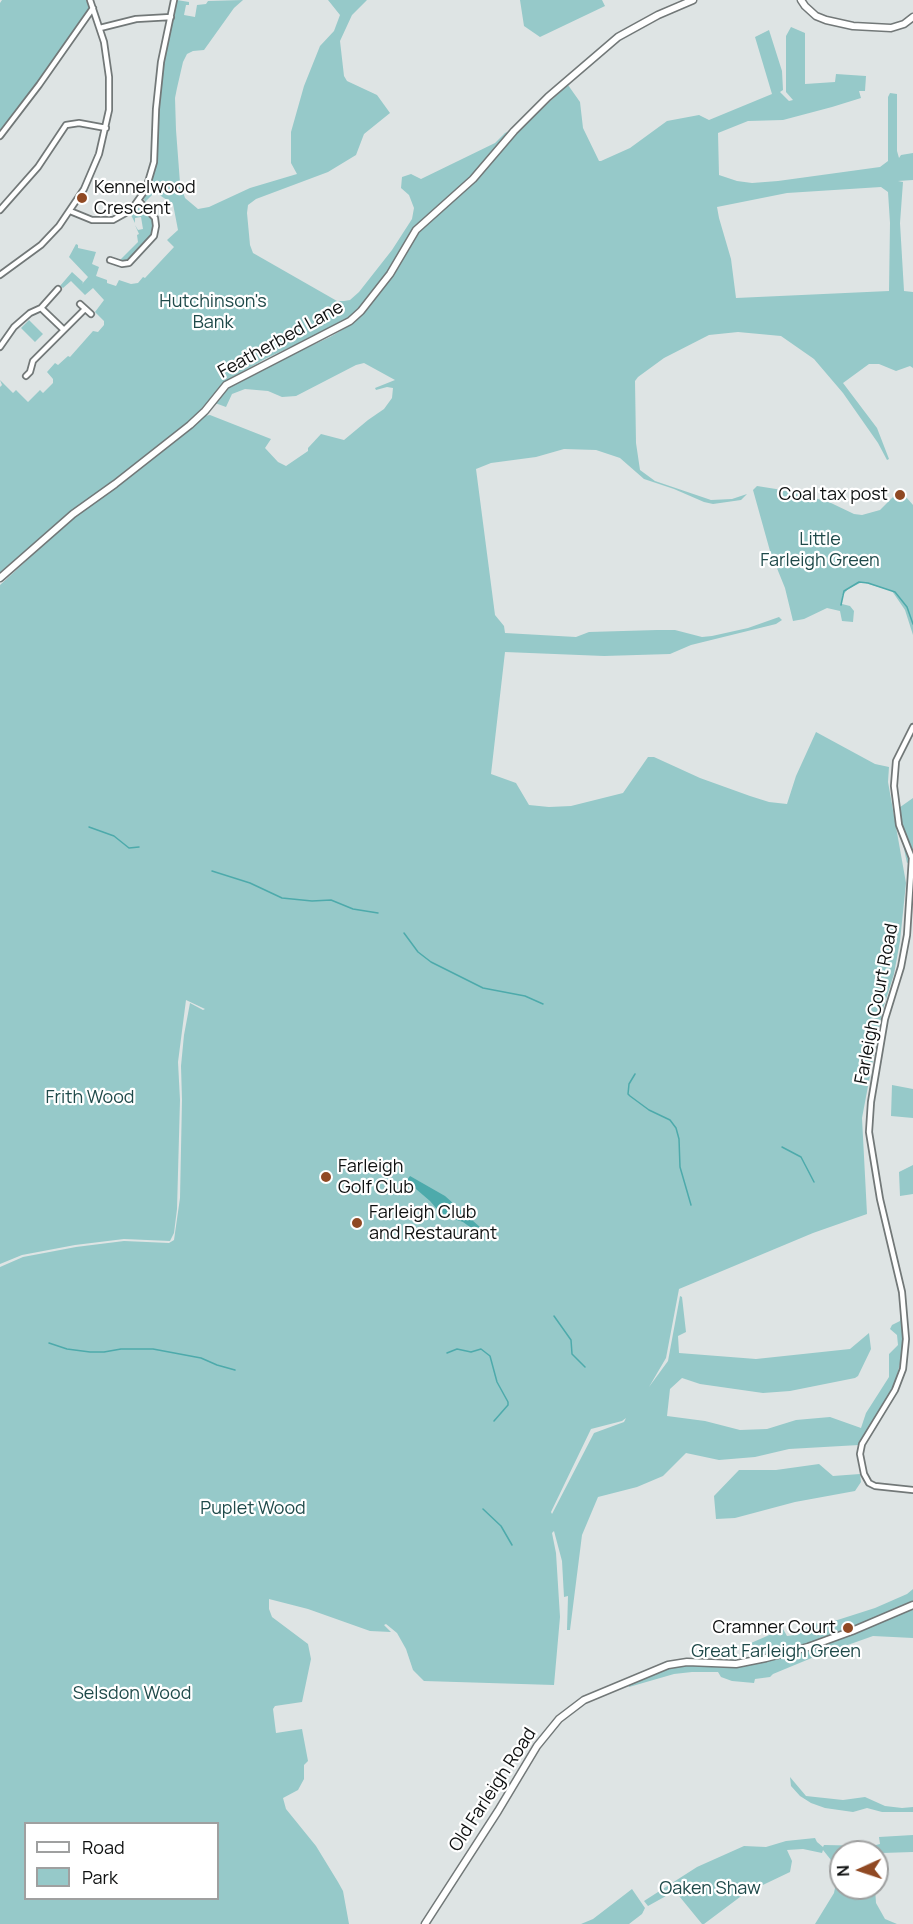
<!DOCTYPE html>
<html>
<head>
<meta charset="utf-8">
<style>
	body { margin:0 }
	#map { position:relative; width:913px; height:1924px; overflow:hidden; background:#dee4e4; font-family:Manrope,sans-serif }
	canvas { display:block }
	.legend { position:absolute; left:24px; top:1822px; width:195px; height:78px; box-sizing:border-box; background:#fff; border:2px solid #9fa0a0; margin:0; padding:8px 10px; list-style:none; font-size:18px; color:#0f1111 }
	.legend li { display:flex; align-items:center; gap:12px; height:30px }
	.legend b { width:30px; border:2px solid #9fa0a0 }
	.north { position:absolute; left:829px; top:1840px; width:60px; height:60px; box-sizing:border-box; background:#fff; border:2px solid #9fa0a0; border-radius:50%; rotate:267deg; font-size:16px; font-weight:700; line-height:24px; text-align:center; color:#0f1111 }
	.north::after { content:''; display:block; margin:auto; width:21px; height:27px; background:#904923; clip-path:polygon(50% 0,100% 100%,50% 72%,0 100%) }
</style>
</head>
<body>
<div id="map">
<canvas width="913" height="1924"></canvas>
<ul class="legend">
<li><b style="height:8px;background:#fff"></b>Road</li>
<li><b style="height:16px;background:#96c9c9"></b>Park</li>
</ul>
<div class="north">N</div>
</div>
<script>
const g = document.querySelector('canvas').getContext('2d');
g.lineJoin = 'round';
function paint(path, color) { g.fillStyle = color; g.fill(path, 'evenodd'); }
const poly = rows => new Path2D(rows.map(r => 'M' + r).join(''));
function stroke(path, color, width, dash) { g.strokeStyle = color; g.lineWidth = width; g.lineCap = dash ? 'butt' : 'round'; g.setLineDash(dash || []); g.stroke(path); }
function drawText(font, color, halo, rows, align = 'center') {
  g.font = font + ' Manrope,sans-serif'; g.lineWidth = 4.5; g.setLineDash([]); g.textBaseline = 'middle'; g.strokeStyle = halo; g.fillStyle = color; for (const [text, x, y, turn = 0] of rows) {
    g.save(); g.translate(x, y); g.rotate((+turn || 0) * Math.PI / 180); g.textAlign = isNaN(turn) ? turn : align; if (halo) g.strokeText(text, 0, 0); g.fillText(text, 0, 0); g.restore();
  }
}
paint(poly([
	[2,0,86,0,90,8,47,71,0,133,0,3],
	[177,0,189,2,189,5,186,5,184,15,195,17,197,5,206,4,208,1,243,0,234,8,204,50,193,51,187,54,183,62,177,88,175,98,176,130,180,183,185,198,198,209,209,207,250,188,297,174,291,163,291,132,304,86,320,46,334,31,340,15,328,0,367,0,352,15,340,41,344,76,347,81,377,95,390,113,364,134,356,155,328,172,256,199,248,205,247,213,250,245,253,253,337,301,344,301,350,300,359,292,392,250,412,219,414,208,409,195,401,188,402,177,411,174,421,179,495,143,505,133,526,123,568,85,580,102,583,128,599,161,601,161,630,148,667,121,699,115,709,120,772,94,755,37,769,30,782,71,783,90,780,92,789,101,793,100,786,92,786,36,791,27,805,33,805,84,835,82,836,74,866,76,865,91,859,91,861,98,832,107,783,120,748,121,718,133,719,175,737,181,752,183,778,181,880,167,888,161,888,97,890,93,897,94,897,151,899,158,901,155,913,153,913,180,898,181,903,182,900,223,904,291,913,292,913,368,910,366,896,371,879,364,869,364,843,383,877,428,889,459,887,460,878,443,843,393,814,359,781,336,738,332,709,335,664,358,638,377,635,381,636,443,640,470,655,481,711,500,732,499,747,494,741,500,713,504,704,502,674,489,644,479,620,458,596,450,564,449,536,457,491,463,476,469,495,615,504,626,505,633,576,637,589,632,657,630,675,630,702,637,712,636,748,628,779,617,782,620,776,624,691,645,670,654,604,656,505,652,491,774,516,783,529,805,549,807,571,806,623,793,648,757,654,757,700,778,750,796,769,802,787,804,796,776,816,732,875,764,889,767,888,782,906,883,900,941,894,974,882,1012,862,1118,867,1214,813,1233,679,1289,666,1358,649,1387,668,1361,680,1296,682,1297,686,1332,678,1336,679,1353,756,1359,850,1349,869,1333,871,1349,858,1376,855,1378,790,1391,763,1393,700,1384,682,1378,670,1389,667,1416,705,1421,740,1430,767,1429,796,1420,830,1417,861,1428,866,1413,889,1377,889,1354,898,1345,897,1335,890,1329,892,1325,900,1321,901,1315,904,1314,904,1337,902,1357,892,1392,859,1445,789,1449,755,1457,719,1460,686,1453,663,1476,637,1487,598,1497,582,1535,570,1630,567,1630,568,1596,564,1597,562,1561,554,1531,552,1533,556,1553,560,1617,554,1685,424,1681,413,1670,406,1649,397,1633,386,1624,384,1625,391,1632,370,1631,308,1609,269,1599,269,1609,272,1617,308,1644,311,1659,302,1702,275,1706,273,1709,276,1733,302,1729,308,1761,304,1765,304,1779,298,1790,283,1798,286,1809,316,1846,338,1882,343,1891,349,1924,0,1924,0,1267,23,1257,76,1247,124,1241,169,1243,174,1240,180,1198,182,1100,181,1066,184,1035,190,1003,203,1010,205,1009,186,1000,178,1062,180,1100,177,1209,174,1233,170,1241,124,1239,75,1245,22,1255,0,1264,0,585,75,516,149,462,204,416,210,415,271,439,265,448,278,462,286,466,308,451,308,448,321,434,344,440,368,420,384,409,392,398,393,388,387,387,376,390,375,388,395,380,364,363,356,365,296,396,282,397,268,391,245,389,232,394,226,407,215,403,230,387,270,365,330,337,352,324,348,320,265,359,227,381,192,419,149,456,72,512,0,574,0,387,2,385,0,380,13,393,16,390,28,402,40,390,43,393,53,383,53,379,47,372,55,363,58,365,68,356,70,357,93,331,98,332,104,325,104,321,95,312,104,300,93,288,85,295,71,281,63,288,60,286,72,272,83,282,82,284,88,277,69,257,76,244,78,245,78,248,96,252,92,264,99,267,96,276,107,280,107,283,116,286,119,280,131,284,138,283,143,277,145,278,174,247,167,240,178,230,173,204,155,192,145,202,144,199,155,168,158,110,163,65],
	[881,187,888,192,890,223,889,291,736,298,731,259,719,218,717,207,787,193],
	[626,1418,624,1422,594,1433,552,1514,551,1512,591,1429,622,1421],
	[26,1824,218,1824,218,1898,26,1898],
	[520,0,602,0,605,6,540,37,524,26],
	[139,207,145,209,150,217,153,218,154,223,152,235,131,256,128,261,119,261,138,242,137,235,139,234,135,225,138,230,143,229,141,217,135,218,135,223,131,215],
	[29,320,43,334,35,342,21,328],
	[757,486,795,492,831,503,854,514,862,515,880,510,900,490,913,505,913,635,905,610,892,591,862,582,848,589,842,596,842,604,850,606,854,611,853,622,842,621,840,611,827,608,804,619,793,621,785,588,770,551,753,490],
	[913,798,913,860,907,863,896,810],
	[892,1085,913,1089,913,1118,891,1116],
	[913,1165,913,1194,900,1196,899,1172],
	[819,1464,833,1476,860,1474,861,1482,855,1491,795,1502,735,1518,716,1519,714,1496,739,1470,776,1470],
	[913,1589,913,1638,873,1636,814,1657,773,1674,770,1677,755,1679,754,1683,732,1681,721,1677,718,1672,692,1672,674,1674,629,1687,628,1684,664,1668,687,1665,715,1666,715,1660,747,1659,752,1654,751,1643,783,1629,787,1636,795,1635,813,1623,825,1624,875,1608,907,1594],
	[790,1777,806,1796,843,1800,865,1797,885,1806,902,1808,913,1807,913,1812,882,1812,867,1808,853,1812,825,1808,811,1803,800,1796,791,1786],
	[913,1835,913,1852,882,1853,879,1859,877,1868,877,1852,841,1852,841,1888,875,1888,876,1903,885,1919,897,1924,815,1924,834,1893,836,1883,831,1860,823,1850,822,1853,803,1849,787,1850,792,1861,790,1872,744,1894,704,1924,702,1924,675,1891,648,1906,644,1901,697,1867,744,1846,766,1847,786,1841,815,1838,817,1842,823,1847,824,1845,872,1846,880,1844,879,1837],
	[632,1889,645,1908,642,1914,629,1924,581,1924,593,1919]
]), '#96c9c9');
paint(poly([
	[410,1176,445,1196,481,1228,484,1234,481,1235,463,1222,442,1215,430,1201,409,1183,407,1180]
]), '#4daaab');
stroke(poly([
	[841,605,844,591,859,582,868,583,895,592,907,607,913,624],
	[89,827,114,836,129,848,139,847],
	[212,871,250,883,282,898,312,901,331,900,353,909,378,913],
	[404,933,418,952,431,962,483,988,525,996,543,1004],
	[635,1074,629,1084,628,1094,630,1096,649,1110,670,1120,676,1128,679,1139,680,1167,691,1205],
	[782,1147,801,1157,814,1182],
	[554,1316,571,1340,572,1354,585,1367],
	[49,1343,67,1349,90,1352,104,1352,121,1349,153,1349,201,1358,217,1365,235,1370],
	[447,1353,457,1349,471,1352,481,1349,490,1356,497,1382,508,1402,508,1405,494,1421],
	[483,1509,501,1526,512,1545]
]), '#4daaab', 1.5);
const street = poly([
	[100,28,136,19,171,17],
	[0,136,39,85,93,8],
	[0,210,38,167,66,125,79,123,106,128],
	[70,211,92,220,113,220,131,210,146,189,154,162,156,109,161,62,174,0],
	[110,260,122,264,129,263,154,236,156,226,155,218,139,201],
	[0,275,41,245,59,226,84,189,99,154,109,110,109,77,104,42,90,0],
	[80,304,91,314],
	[41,308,64,330],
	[0,347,14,327,30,313,41,308,58,289],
	[26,376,30,372,33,361,85,309],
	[913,727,896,761,894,786,899,825,912,858,907,935,901,967,885,1019,871,1102,869,1132,880,1199,902,1292,906,1339,903,1369,895,1390,862,1444,860,1454,864,1474,869,1483,875,1486,913,1490]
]);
const secondary = poly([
	[801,0,805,6,816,16,826,20,853,26,891,28,904,24,913,17],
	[0,578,73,514,115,484,190,425,205,411,226,385,350,321,361,311,390,274,416,230,473,179,514,131,548,97,618,37,658,15,693,0],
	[425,1924,498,1811,537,1746,559,1719,584,1700,668,1665,687,1662,736,1664,766,1658,808,1647,852,1631,913,1605]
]);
stroke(street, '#727878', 8);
stroke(secondary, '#727878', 9);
stroke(street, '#fff', 4.5);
stroke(secondary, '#fff', 6);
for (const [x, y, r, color] of [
	[82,198,6,"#904923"],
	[900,495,6,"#904923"],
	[326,1177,6,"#904923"],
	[357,1223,6,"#904923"],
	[848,1628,6,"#904923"]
]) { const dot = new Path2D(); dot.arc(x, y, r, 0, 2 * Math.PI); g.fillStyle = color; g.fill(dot); stroke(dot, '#fff', 2); }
drawText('18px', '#0f1111', '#fff', [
	["Kennelwood",94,188],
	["Crescent",94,209],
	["Coal tax post",888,495,"right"],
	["Farleigh",338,1167],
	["Golf Club",338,1188],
	["Farleigh Club",369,1213],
	["and Restaurant",369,1234],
	["Cramner Court",836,1628,"right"]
], 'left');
drawText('18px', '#1f4a4a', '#fff', [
	["Hutchinson's",213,302],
	["Bank",213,323],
	["Little",820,540],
	["Farleigh Green",820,561],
	["Frith Wood",90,1098],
	["Puplet Wood",253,1509],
	["Great Farleigh Green",776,1652],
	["Selsdon Wood",132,1694],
	["Oaken Shaw",710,1889]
]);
drawText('18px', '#0f1111', '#fff', [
	["Featherbed Lane",281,340,-29],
	["Farleigh Court Road",877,1004,-79],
	["Old Farleigh Road",493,1790,-57]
]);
</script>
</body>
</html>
